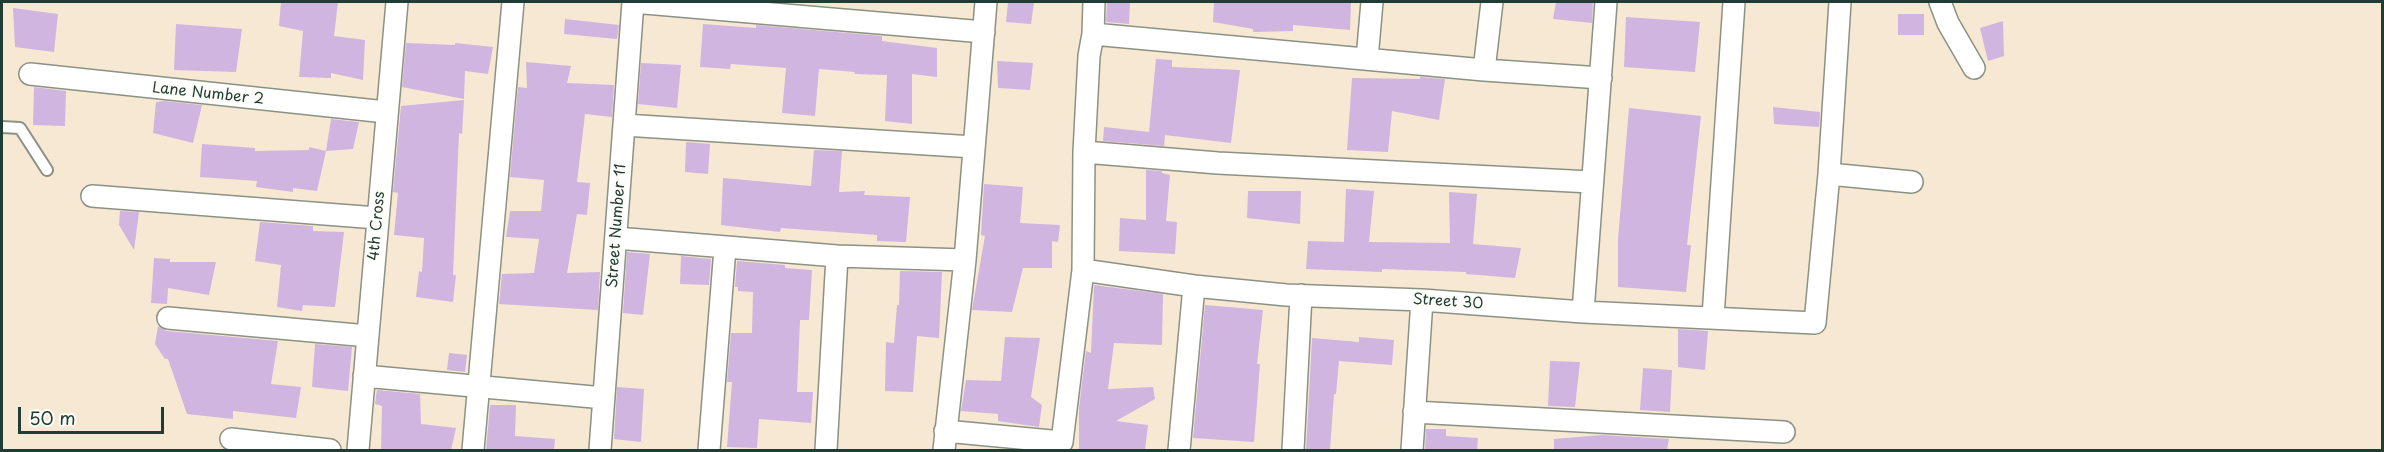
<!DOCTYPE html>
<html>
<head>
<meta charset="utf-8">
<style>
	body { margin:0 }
	#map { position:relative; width:2384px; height:452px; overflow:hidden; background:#f7e8d3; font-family:"Playpen Sans",sans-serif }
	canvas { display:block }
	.frame { position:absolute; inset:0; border:3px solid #1f3d34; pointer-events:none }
	.scale { position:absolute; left:18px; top:407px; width:146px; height:27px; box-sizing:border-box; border:3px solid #1f3d34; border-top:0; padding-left:8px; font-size:18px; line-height:21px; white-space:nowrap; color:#1f3d34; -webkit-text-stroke:4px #fdfcf7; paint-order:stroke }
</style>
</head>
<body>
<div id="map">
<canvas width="2384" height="452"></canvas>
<div class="frame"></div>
<div class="scale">50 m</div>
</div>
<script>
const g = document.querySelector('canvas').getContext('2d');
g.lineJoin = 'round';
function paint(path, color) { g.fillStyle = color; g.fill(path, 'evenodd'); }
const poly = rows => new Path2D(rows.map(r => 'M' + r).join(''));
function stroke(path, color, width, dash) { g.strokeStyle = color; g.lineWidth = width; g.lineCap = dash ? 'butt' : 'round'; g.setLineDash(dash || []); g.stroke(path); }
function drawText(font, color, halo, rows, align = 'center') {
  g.font = font + ' "Playpen Sans",sans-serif'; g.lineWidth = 4.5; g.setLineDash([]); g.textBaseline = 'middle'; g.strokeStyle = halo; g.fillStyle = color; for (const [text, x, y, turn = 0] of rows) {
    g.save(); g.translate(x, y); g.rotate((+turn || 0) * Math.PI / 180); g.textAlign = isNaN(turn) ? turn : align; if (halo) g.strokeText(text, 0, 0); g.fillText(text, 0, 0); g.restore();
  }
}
paint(poly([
	[281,2,338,2,334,36,365,40,363,80,331,73,331,78,299,77,303,31,279,26],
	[1008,2,1034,2,1031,24,1006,22],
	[1107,2,1130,2,1129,24,1106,22],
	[1214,2,1351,2,1350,30,1293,25,1293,31,1253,32,1253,29,1213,22],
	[1556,2,1593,2,1592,23,1553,19],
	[13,8,58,14,54,52,15,47],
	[1898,14,1924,14,1924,35,1898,35],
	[1626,17,1700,22,1695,72,1624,67],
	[565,19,619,25,617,39,564,34],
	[2003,21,2004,56,1988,61,1980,28],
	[176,24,242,29,236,72,174,70],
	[703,24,756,28,756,25,882,36,882,41,937,48,937,77,912,74,912,124,885,121,887,75,854,74,855,72,819,69,815,116,782,113,786,68,731,64,730,69,700,67],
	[406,43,455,45,455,43,493,47,488,74,465,71,464,99,402,87],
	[1156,59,1172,60,1172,67,1240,70,1231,143,1165,135,1164,146,1103,141,1104,127,1149,132],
	[997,61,1033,63,1030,90,998,88],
	[526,62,571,66,567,83,614,85,612,117,585,114,577,182,590,183,587,215,577,214,567,273,600,272,598,310,499,304,502,274,534,273,539,239,506,237,510,211,541,211,544,180,510,177,518,87,527,88],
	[641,63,681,65,677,108,638,104],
	[1420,77,1445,79,1439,120,1392,111,1388,152,1347,150,1352,78,1420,79],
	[34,87,66,91,65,126,33,125],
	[464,100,462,134,459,133,453,275,456,275,453,302,416,297,419,271,422,272,424,238,394,235,398,193,393,192,401,106],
	[164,101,202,105,193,143,153,133,156,102],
	[1773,107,1820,112,1819,127,1774,124],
	[1629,108,1701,116,1687,245,1691,245,1686,292,1618,287,1618,239],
	[331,119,359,122,353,149,326,151],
	[686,142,710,144,708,174,685,172],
	[202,144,255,148,255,151,309,150,309,147,326,151,317,191,293,188,293,192,256,187,257,181,200,177],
	[814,150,842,151,839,192,865,191,864,195,910,197,906,242,877,241,877,235,781,228,780,232,721,225,723,178,811,186],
	[1146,170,1162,171,1162,173,1170,175,1166,221,1177,222,1175,254,1119,251,1120,218,1146,220],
	[984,184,1023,187,1020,223,1060,225,1058,242,1052,241,1052,268,1023,268,1012,312,972,310,985,236,981,235],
	[1346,189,1374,191,1369,242,1450,243,1449,192,1477,194,1473,244,1521,248,1515,278,1466,274,1466,272,1382,269,1382,272,1306,269,1308,241,1344,242],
	[1248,191,1301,191,1300,224,1247,218],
	[120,211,139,212,134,250,119,225],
	[260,222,313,226,313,231,344,232,335,307,303,305,302,311,277,307,281,265,255,261],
	[627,252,650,254,643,315,623,313],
	[681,256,711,259,709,285,680,284],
	[154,258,170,259,170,262,216,262,209,295,168,288,167,304,151,303],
	[737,261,785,265,785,268,812,270,809,320,800,320,797,392,813,392,811,423,759,419,757,448,727,447,732,382,727,382,731,333,752,333,753,292,738,291,738,287,735,287],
	[900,271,942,272,939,338,917,336,913,392,885,391,886,342,894,343,897,305,899,305],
	[1094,285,1163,294,1162,345,1114,343,1108,389,1153,387,1155,399,1116,421,1148,425,1145,450,1079,450,1079,408,1086,351,1091,353],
	[1205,305,1263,310,1257,364,1260,364,1254,442,1193,438],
	[158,326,166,331,179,332,278,341,271,384,301,387,296,418,233,411,233,419,187,414,168,359,165,359,155,344],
	[1678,329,1708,331,1705,370,1678,367],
	[1005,337,1040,338,1031,397,1042,405,1039,427,998,421,998,414,961,411,966,380,1001,381],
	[1359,337,1394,340,1392,365,1339,361,1336,394,1334,394,1330,450,1306,450,1312,338,1359,342],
	[315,344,352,347,348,391,312,387],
	[449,353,467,355,465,372,447,370],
	[1550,361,1580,362,1575,407,1548,406],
	[1643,368,1672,370,1670,412,1640,410],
	[617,387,644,389,641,442,614,439],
	[377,390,420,394,421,424,456,428,451,450,381,450,382,406,375,404],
	[490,405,516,405,515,436,555,439,554,450,486,450],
	[1426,429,1446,429,1446,436,1478,438,1477,450,1425,450],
	[1602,435,1669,439,1667,450,1554,450,1554,439]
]), '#d0b5e0');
const lane = poly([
	[2,127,20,128,47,170]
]);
const street = poly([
	[633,2,984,32],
	[1940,2,1948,23,1974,68],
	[1093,34,1094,2],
	[1367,59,1372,2],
	[1484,70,1492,2],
	[30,74,386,112],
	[624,125,974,147],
	[1084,152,1218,163,1591,182],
	[1829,174,1912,182],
	[92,196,377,218],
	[616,238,837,256,965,260],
	[1083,270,1194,286,1286,295,1422,300,1583,312,1815,323,1829,174,1840,2],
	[1583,312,1606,2],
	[1713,317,1734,2],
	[168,318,368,336],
	[364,376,604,398],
	[1414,412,1784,432],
	[945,431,1062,442,1083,270,1084,152,1089,56,1093,34,1484,70,1601,78],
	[231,439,330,450],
	[358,450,397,2],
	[473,450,513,2],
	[600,450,633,2],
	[709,450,725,248],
	[826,450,837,256],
	[944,450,965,260,986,2],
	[1179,450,1194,286],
	[1293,450,1301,295],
	[1412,450,1422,300]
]);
stroke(lane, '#8b9284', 14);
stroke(street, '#8b9284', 24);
stroke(lane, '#fff', 10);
stroke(street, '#fff', 21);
drawText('15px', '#1f3d34', '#fdfcf7', [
	["Lane Number 2",208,94,6],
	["4th Cross",377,226,-85],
	["Street Number 11",617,226,-86],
	["Street 30",1448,302,4]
]);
</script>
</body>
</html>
